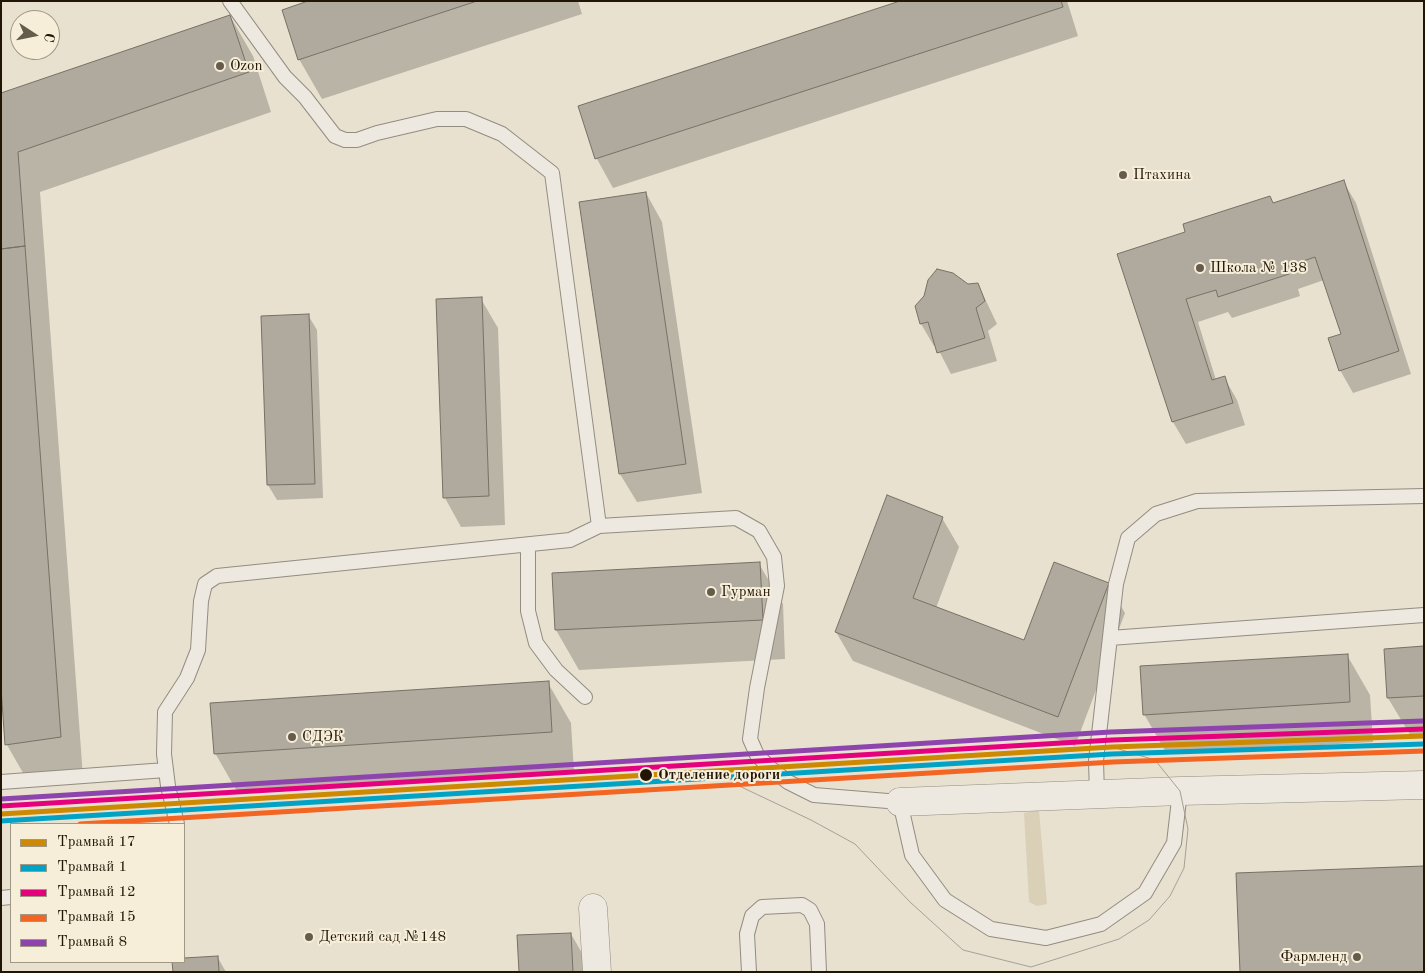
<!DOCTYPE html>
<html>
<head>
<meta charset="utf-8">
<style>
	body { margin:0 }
	#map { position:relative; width:1425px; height:973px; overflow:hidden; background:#e8e1d0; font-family:"Old Standard TT",serif }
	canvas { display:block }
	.frame { position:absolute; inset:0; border:2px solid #211505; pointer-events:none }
	.legend { position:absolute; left:10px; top:823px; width:175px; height:140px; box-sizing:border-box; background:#f7eeda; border:1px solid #a19785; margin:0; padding:6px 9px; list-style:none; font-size:15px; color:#211505 }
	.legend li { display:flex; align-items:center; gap:10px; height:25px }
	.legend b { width:25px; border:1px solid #a19785 }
	.north { position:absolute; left:10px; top:10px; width:50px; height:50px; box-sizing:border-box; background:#f7eeda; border:1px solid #a19785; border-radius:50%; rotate:101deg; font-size:14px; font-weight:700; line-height:20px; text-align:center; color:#211505 }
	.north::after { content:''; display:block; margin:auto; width:18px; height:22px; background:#675c4c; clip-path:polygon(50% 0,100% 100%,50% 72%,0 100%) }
</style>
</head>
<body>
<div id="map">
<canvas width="1425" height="973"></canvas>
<div class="frame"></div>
<ul class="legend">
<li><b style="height:6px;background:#cc8901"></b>Трамвай 17</li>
<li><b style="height:6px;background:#02a2c4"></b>Трамвай 1</li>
<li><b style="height:6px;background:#e5007d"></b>Трамвай 12</li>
<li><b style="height:6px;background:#f26522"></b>Трамвай 15</li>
<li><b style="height:6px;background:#8e44ad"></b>Трамвай 8</li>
</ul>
<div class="north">С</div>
</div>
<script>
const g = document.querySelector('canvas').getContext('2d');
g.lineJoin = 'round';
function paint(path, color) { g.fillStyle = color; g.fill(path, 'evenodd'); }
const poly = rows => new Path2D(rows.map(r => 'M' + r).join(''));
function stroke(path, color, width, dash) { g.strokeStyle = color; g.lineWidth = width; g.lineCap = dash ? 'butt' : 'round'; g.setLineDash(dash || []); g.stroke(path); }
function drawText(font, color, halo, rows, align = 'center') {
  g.font = font + ' "Old Standard TT",serif'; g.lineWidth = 4; g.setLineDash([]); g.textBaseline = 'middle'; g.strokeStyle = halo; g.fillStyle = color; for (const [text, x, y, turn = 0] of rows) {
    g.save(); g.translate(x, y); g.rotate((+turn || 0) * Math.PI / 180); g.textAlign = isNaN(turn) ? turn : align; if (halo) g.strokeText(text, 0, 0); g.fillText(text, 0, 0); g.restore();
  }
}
paint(poly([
	[1039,810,1047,904,1037,906,1029,902,1024,813]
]), '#dad0b8');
paint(poly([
	[312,1,578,1,582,14,322,99,299,59],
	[904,1,1067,1,1078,36,613,188,597,159,579,106],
	[230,16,253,56,271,112,40,192,83,777,30,785,7,745,1,670,1,94],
	[1343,181,1356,203,1411,374,1353,393,1340,370,1342,335,1324,280,1298,289,1300,296,1232,318,1228,312,1198,322,1216,380,1224,377,1237,400,1245,425,1186,444,1173,422,1119,255],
	[646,193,662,222,702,493,637,502,620,474],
	[978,284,997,324,988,331,997,361,951,374,936,345,934,346,921,324,968,285],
	[481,299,498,328,505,525,461,527,445,498,437,300],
	[308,315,317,330,323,498,277,500,268,485,262,317],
	[942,518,959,547,936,608,1025,642,1108,584,1125,613,1075,746,853,661,836,632],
	[759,564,783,604,785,659,579,670,556,630,553,574],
	[1424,647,1424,737,1412,738,1388,698],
	[1347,655,1370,695,1373,742,1167,754,1144,714],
	[548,683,571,723,574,772,238,793,215,753],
	[571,934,593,972,520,972],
	[218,958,226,972,174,972,173,962]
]), '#0003');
const building = poly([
	[308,1,477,1,298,60,282,10,308,1],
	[900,1,1061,1,1063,7,595,159,578,106,900,1],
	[230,15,249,72,18,152,25,246,1,249,1,93,230,15],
	[1344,180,1399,351,1339,371,1328,338,1341,334,1315,257,1286,267,1289,274,1218,297,1216,290,1186,299,1212,380,1225,376,1233,403,1172,422,1117,254,1185,232,1183,224,1270,196,1273,203,1344,180],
	[646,192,686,464,619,474,579,202,646,192],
	[25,246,61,737,5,745,1,688,1,249,25,246],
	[937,269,953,273,968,284,978,283,985,301,976,308,985,338,937,353,928,322,920,324,915,306,924,296,928,280,937,269],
	[482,297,489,496,443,498,436,299,482,297],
	[309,314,315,484,267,485,261,316,309,314],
	[887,495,943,517,913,598,1024,640,1054,562,1109,583,1058,717,835,632,887,495],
	[760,562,763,620,555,630,552,573,760,562],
	[1424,646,1424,696,1387,698,1384,649,1424,646],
	[1348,654,1350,702,1143,715,1140,666,1348,654],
	[549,681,552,732,214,754,210,703,549,681],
	[1424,866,1424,972,1240,972,1236,873,1424,866],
	[571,933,573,972,519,972,517,935,571,933],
	[218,956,219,972,173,972,172,962,184,962,184,958,218,956]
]);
paint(building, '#b0aa9e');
stroke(building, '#767065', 1);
const lane = poly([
	[230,1,285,77,305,97,335,136,345,140,357,140,377,133,437,119,466,119,502,134,552,173,599,526,736,518,759,531,774,557,777,586,757,688,750,739,757,755,769,767,788,782,814,795,900,802,912,855,945,900,991,929,1046,938,1101,924,1145,893,1174,843,1180,791],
	[528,546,528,611,536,643,556,670,585,697],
	[1110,638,1424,615],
	[1,782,166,770],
	[1097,794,1096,761,1116,584,1128,538,1156,514,1197,501,1424,496],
	[177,824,168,786,164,754,165,712,187,678,198,650,201,601,205,584,217,576,570,540,599,526],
	[1,898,11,897],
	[749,972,747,934,752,916,762,907,802,905,810,910,817,924,819,972]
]);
const street = poly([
	[900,802,1180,791,1424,785],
	[593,908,597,972]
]);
stroke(lane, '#928c81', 16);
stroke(street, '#928c81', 29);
stroke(lane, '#ede9e0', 14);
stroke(street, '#ede9e0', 28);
stroke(poly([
	[735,784,811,820,855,844,910,902,963,950,1031,967,1119,939,1149,920,1170,896,1184,868,1188,829,1180,791,1155,760,1112,747]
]), '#a4a098', 1);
stroke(poly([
	[1,814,1112,747,1424,736]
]), '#cc8901', 5);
stroke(poly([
	[1,821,1112,754,1424,744]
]), '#02a2c4', 5);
stroke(poly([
	[1,806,1112,740,1424,729]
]), '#e5007d', 5);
stroke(poly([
	[80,824,1113,762,1424,751]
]), '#f26522', 5);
stroke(poly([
	[1,799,1111,732,1423,721]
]), '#8e44ad', 5);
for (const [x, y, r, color] of [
	[220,66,5,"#675c4c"],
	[1123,175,5,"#675c4c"],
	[1200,268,5,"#675c4c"],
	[711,592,5,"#675c4c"],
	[292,737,5,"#675c4c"],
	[646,775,7,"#211505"],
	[309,937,5,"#675c4c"],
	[1357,957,5,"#675c4c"]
]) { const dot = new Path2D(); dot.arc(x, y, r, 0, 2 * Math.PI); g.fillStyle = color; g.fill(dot); stroke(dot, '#f7eeda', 2); }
drawText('15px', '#211505', '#f7eeda', [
	["Ozon",230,66],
	["Птахина",1133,175],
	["Школа № 138",1210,268],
	["Гурман",721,592],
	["СДЭК",302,737],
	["Детский сад №148",319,937],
	["Фармленд",1347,957,"right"]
], 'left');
drawText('bold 15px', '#211505', '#f7eeda', [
	["Отделение дороги",658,775]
], 'left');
</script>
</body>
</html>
